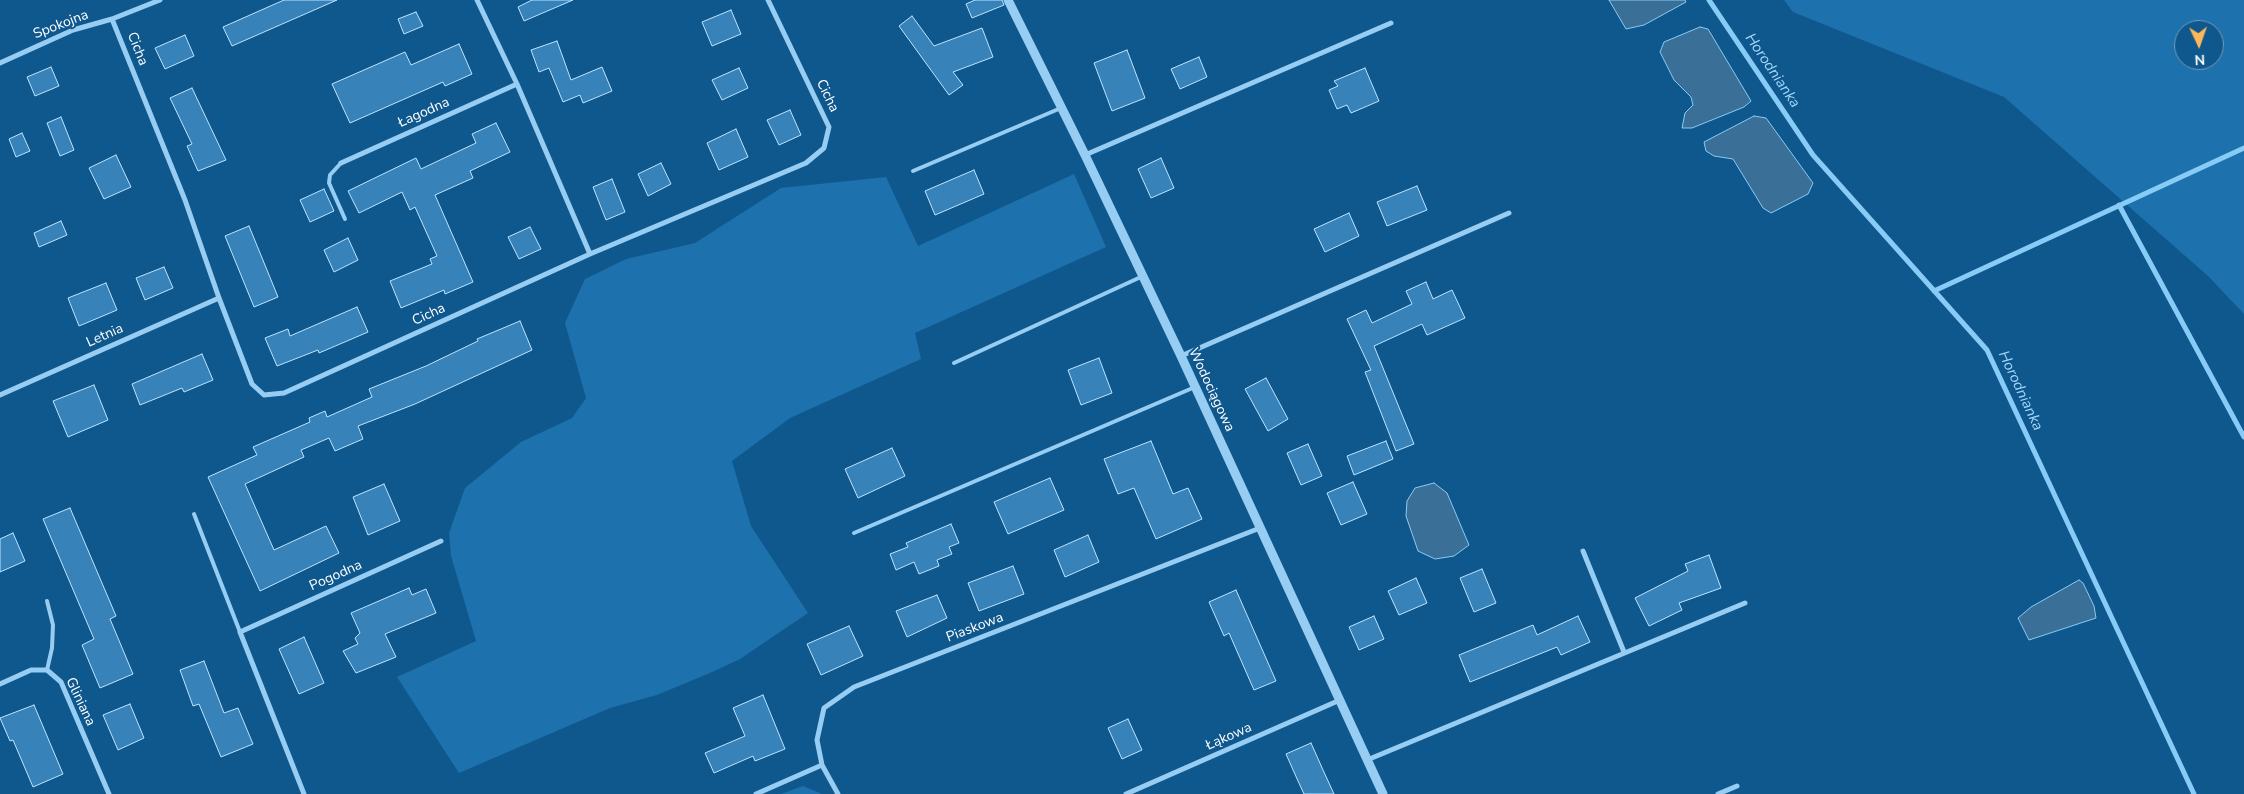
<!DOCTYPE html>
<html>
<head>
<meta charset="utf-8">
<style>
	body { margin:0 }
	#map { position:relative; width:2244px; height:794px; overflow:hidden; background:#0f588e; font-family:"Nunito Sans",sans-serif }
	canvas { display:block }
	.north { position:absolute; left:2174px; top:20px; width:50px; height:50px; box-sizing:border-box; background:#0f588e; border:1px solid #6f9bbb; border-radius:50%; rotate:177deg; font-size:14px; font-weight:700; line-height:20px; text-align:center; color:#fff }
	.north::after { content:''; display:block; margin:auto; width:18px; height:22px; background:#ffb859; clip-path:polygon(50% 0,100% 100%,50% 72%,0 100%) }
</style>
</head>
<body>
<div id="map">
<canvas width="2244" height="794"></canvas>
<div class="north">N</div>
</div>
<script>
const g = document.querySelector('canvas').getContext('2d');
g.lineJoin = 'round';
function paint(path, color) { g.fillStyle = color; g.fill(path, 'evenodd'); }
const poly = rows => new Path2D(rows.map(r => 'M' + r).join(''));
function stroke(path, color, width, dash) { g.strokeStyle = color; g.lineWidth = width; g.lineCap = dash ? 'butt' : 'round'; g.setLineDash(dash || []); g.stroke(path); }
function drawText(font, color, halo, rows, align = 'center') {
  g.font = font + ' "Nunito Sans",sans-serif'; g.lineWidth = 4; g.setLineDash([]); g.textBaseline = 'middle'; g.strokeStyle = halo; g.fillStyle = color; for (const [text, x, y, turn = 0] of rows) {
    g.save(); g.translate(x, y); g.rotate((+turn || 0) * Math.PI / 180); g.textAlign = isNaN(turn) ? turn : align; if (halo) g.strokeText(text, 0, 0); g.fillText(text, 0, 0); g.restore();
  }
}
paint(poly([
	[1784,0,2244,0,2244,314,2208,276,2004,97,1793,12],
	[2184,30,2214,30,2214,60,2184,60],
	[1074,174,1106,247,915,333,921,359,790,418,732,461,751,526,808,613,740,659,710,673,657,695,610,708,459,773,397,677,476,641,451,556,449,533,465,488,521,442,572,418,586,398,565,323,585,279,626,259,695,243,781,188,886,177,918,246],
	[803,786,822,794,781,794]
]), '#1d71ac');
const water = poly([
	[1609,0,1685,0,1686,2,1644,25,1626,29,1609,0],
	[1700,27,1708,29,1751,101,1744,107,1692,128,1682,128,1685,113,1693,105,1691,97,1674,80,1660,52,1664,42,1700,27],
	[1754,116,1766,118,1813,183,1808,194,1771,213,1763,208,1733,159,1714,156,1706,151,1704,142,1754,116],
	[1434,483,1447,493,1469,545,1454,556,1435,559,1418,551,1406,516,1407,501,1415,488,1434,483],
	[2079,580,2083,583,2094,606,2096,618,2029,640,2018,618,2031,607,2079,580]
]);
paint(water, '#3a7097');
stroke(water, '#88cbf7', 1);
stroke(poly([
	[1709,0,1813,155,1987,350,2194,794],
	[2119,205,2244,437],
	[1934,291,2244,148]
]), '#88cbf7', 5);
const building = poly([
	[284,0,337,0,232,46,223,27,284,0],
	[532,0,573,0,524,21,518,7,532,0],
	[975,0,1002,0,1004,5,972,18,966,4,975,0],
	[731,10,741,34,712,46,702,22,731,10],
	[416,12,423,26,404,34,398,19,416,12],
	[912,16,934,46,982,28,993,57,953,72,963,85,949,95,899,26,912,16],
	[185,35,194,56,165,69,155,48,185,35],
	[557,41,571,80,602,67,612,91,583,103,580,95,563,102,549,68,539,72,531,50,557,41],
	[459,44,472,74,445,86,443,82,350,123,332,84,405,52,411,65,459,44],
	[1127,50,1145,98,1112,111,1094,63,1127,50],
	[1199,57,1207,77,1180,89,1171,69,1199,57],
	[51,67,59,86,35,96,27,77,51,67],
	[739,68,748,88,722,100,712,80,739,68],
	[1365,68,1379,101,1351,113,1347,105,1337,109,1329,90,1338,86,1334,81,1365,68],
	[192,88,226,160,198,171,187,146,192,144,170,98,192,88],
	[790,110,801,135,779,145,767,120,790,110],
	[61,117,74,150,60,156,47,123,61,117],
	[496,123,510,152,470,171,473,178,435,195,473,282,445,294,444,290,401,308,390,281,432,264,430,259,437,256,415,207,410,210,402,192,359,213,348,191,416,158,421,169,476,143,472,134,496,123],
	[736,129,748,157,719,170,707,143,736,129],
	[22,133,30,151,16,157,9,139,22,133],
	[116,155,131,187,104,199,89,168,116,155],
	[1161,158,1174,188,1151,198,1138,169,1161,158],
	[661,163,671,184,648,196,638,174,661,163],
	[974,170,984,194,935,215,925,191,974,170],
	[612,179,625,212,606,220,593,187,612,179],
	[1417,186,1427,210,1387,226,1377,202,1417,186],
	[324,189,334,211,310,222,300,200,324,189],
	[1349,213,1359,236,1325,252,1314,229,1349,213],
	[61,221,67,235,39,247,34,233,61,221],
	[249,226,278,297,254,307,225,236,249,226],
	[530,227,541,249,519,259,508,237,530,227],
	[348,238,358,260,334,272,324,250,348,238],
	[164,267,173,288,145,300,136,278,164,267],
	[1426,282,1433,299,1452,290,1465,318,1427,335,1422,324,1374,346,1414,444,1396,451,1365,372,1371,370,1347,319,1366,310,1372,323,1412,304,1406,291,1426,282],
	[106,283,117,310,79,326,68,298,106,283],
	[357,307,368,332,319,353,318,350,277,366,265,338,288,329,290,336,357,307],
	[520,321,532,350,415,404,358,426,363,439,335,451,329,438,301,450,304,457,245,484,274,550,326,526,339,553,260,591,208,477,257,455,253,447,310,422,309,418,325,411,327,417,372,397,369,389,426,366,478,341,477,339,520,321],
	[202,354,213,380,184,392,182,388,140,405,132,384,202,354],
	[1099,358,1112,393,1081,405,1068,370,1099,358],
	[1266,378,1288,419,1268,431,1245,389,1266,378],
	[94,385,108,420,68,437,53,401,94,385],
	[1151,441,1173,494,1188,488,1202,519,1156,539,1134,488,1118,494,1104,459,1151,441],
	[1386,441,1393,459,1354,475,1347,456,1386,441],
	[1308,444,1322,476,1301,485,1287,453,1308,444],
	[892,448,905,476,858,498,845,469,892,448],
	[1050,478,1064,510,1008,534,994,502,1050,478],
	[1353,482,1367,514,1341,525,1327,493,1353,482],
	[384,484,400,521,368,535,353,497,384,484],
	[70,508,116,616,110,619,133,674,100,688,82,645,94,639,43,519,70,508],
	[951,524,959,543,949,547,952,554,937,560,939,566,919,574,914,562,896,570,890,554,908,547,906,543,951,524],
	[13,533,25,561,0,572,0,539,13,533],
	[1088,535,1099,562,1065,577,1054,550,1088,535],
	[1709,555,1721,588,1679,603,1682,610,1649,626,1635,598,1688,571,1685,564,1709,555],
	[1013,566,1024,594,979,611,968,583,1013,566],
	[1482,569,1496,603,1474,612,1460,578,1482,569],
	[1416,578,1427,603,1399,615,1388,591,1416,578],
	[409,588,412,595,426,589,436,613,385,634,396,657,356,673,343,651,358,644,355,638,360,633,351,613,409,588],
	[1236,590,1276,681,1254,690,1229,633,1224,636,1209,602,1236,590],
	[937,595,947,618,907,637,896,611,937,595],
	[1374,616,1384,639,1359,650,1349,627,1374,616],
	[1578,616,1590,642,1561,655,1557,647,1470,682,1459,655,1533,625,1537,635,1578,616],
	[849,626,863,656,821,675,807,644,849,626],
	[304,637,324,683,299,694,279,649,304,637],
	[204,661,224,713,238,708,253,744,221,757,199,704,193,706,180,670,204,661],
	[763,695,785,749,755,761,753,756,714,773,705,753,745,736,733,708,763,695],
	[130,704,144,738,118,750,103,715,130,704],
	[34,705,63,774,33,787,13,740,10,741,0,718,34,705],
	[1128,719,1142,750,1122,759,1108,728,1128,719],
	[1311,743,1323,770,1334,794,1304,794,1298,781,1286,754,1311,743]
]);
paint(building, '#3782b8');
stroke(building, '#bee4fe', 1);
stroke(poly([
	[341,163,330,175,329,183,345,219],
	[913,171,1061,108],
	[954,363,1143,276],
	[194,514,240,632],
	[854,533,1195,387],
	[47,601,53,625,52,648,47,670]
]), '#97cdf3', 4);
stroke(poly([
	[477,0,517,84,590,254],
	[112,19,185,200,219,298,252,384,264,395,284,393,590,254,806,163,824,148,829,127,768,0],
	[0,63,73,30,112,19,160,0],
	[1085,155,1391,23],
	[341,163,517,84],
	[1181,356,1509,213],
	[0,395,219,298],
	[1583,551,1624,652],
	[0,684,31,670,47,670,61,682,109,794],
	[1367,760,1745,603],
	[822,765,838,794],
	[304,794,240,632,441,541],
	[756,794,822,765,817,740,824,708,854,687,1260,528],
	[1126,794,1340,700],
	[1718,794,1737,786]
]), '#97cdf3', 5);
stroke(poly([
	[1008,0,1085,155,1181,356,1383,794]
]), '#97cdf3', 9);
drawText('14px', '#fff', '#0f588e', [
	["Spokojna",61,25,-21],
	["Cicha",137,49,68],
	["Cicha",827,96,64],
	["Łagodna",424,113,-24],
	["Cicha",429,315,-25],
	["Letnia",105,336,-24],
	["Wodociągowa",1211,390,65],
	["Pogodna",336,576,-24],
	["Piaskowa",975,628,-21],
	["Gliniana",80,702,65],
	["Łąkowa",1229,737,-24]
]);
drawText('italic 15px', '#a3d7fa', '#0f588e', [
	["Horodnianka",1772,71,56],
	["Horodnianka",2020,391,65]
]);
</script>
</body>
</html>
